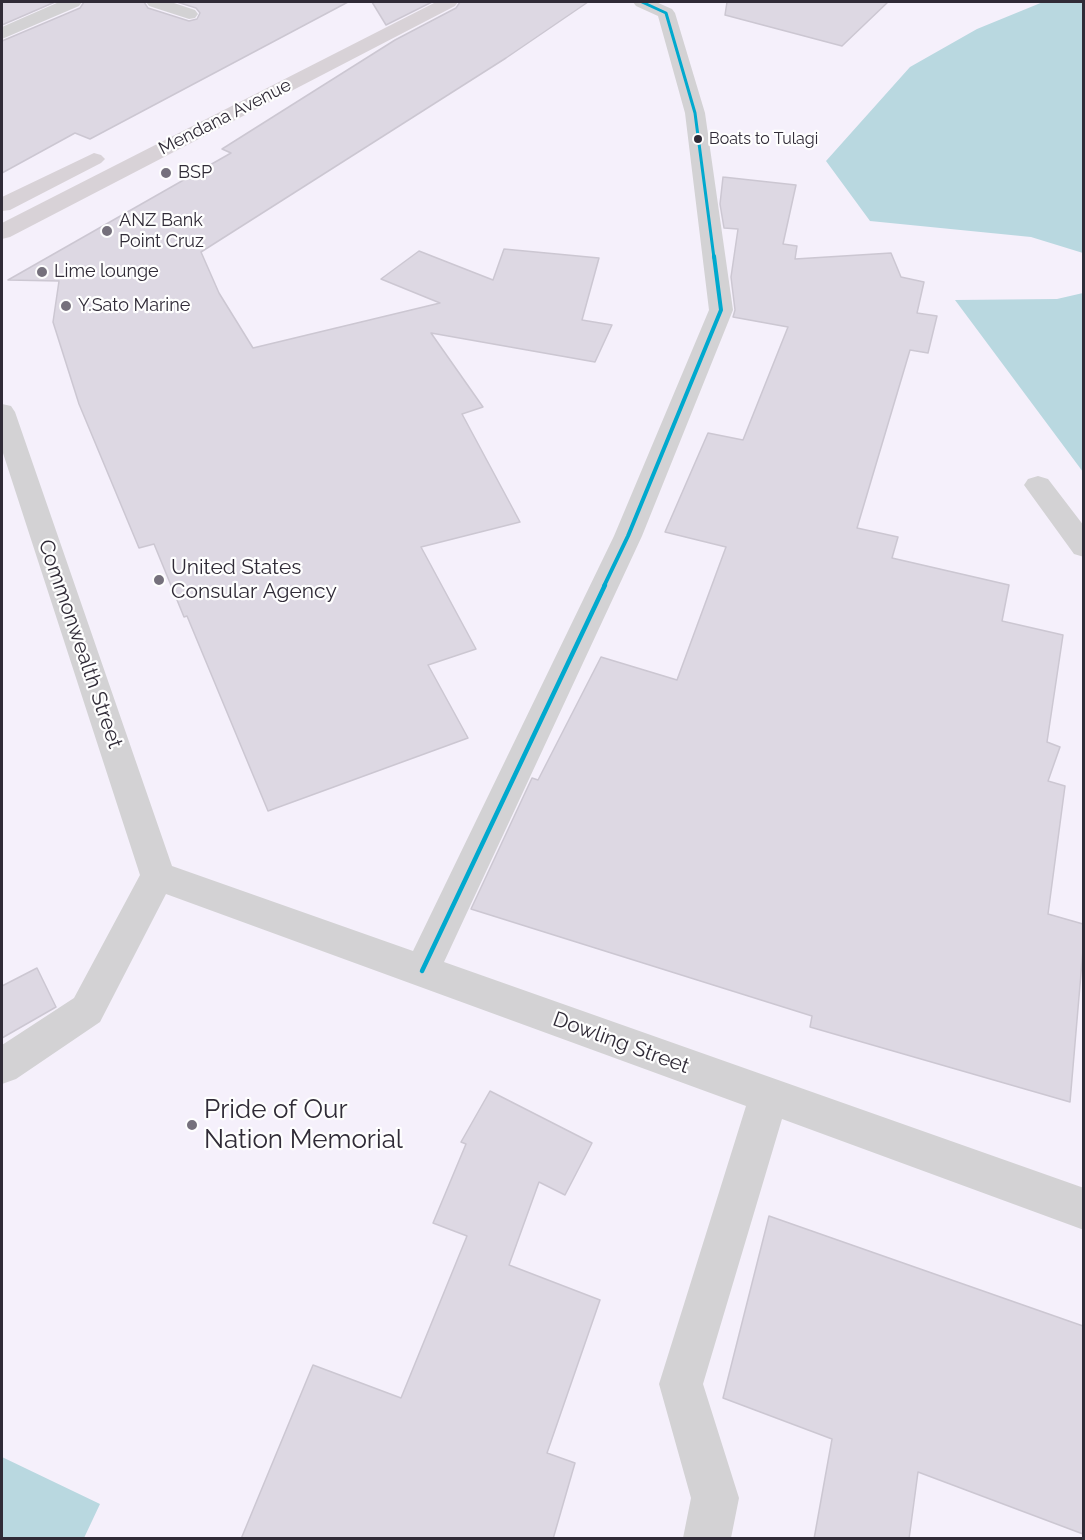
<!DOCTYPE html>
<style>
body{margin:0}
#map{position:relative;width:1085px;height:1540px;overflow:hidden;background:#f5f0fb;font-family:Raleway,sans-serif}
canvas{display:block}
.frame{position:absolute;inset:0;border:3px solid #302b37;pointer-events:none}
</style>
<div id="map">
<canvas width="1085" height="1540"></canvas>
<div class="frame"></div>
</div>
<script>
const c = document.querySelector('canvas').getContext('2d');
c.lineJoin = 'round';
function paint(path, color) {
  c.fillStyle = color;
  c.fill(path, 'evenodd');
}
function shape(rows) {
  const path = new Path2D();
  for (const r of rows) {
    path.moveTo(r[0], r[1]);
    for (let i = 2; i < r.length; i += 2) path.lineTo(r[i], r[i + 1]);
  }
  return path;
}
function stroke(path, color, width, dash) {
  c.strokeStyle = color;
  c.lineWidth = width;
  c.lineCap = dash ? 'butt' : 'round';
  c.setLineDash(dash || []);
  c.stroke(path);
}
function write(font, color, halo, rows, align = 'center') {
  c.font = font + ' Raleway,sans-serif';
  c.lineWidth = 4.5;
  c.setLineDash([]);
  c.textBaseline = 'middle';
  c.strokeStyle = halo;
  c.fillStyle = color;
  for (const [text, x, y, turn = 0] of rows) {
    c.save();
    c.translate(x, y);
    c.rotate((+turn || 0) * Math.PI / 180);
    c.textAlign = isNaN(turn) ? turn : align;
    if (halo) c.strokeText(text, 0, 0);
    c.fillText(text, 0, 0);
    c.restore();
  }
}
paint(shape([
 [1043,2,1083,2,1083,253,1031,237,870,221,826,161,910,67,977,29],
 [1083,293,1084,293,1083,472,955,300,1057,299],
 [2,1457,100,1504,84,1538,2,1538]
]), '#b9d8e0');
const building = shape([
 [2,2,55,2,2,25,2,2],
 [84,2,144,2,148,8,189,21,197,19,200,13,196,8,177,2,348,2,90,139,75,133,2,173,2,41,80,8,84,2],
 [372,2,432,2,386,25,372,2],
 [460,2,588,2,506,58,201,252,219,293,253,348,440,303,381,279,419,251,493,280,504,249,599,258,582,320,612,325,595,362,431,333,483,407,462,414,520,522,421,547,476,649,428,665,468,738,268,811,187,616,184,617,154,544,139,548,79,404,53,322,59,281,8,280,231,153,222,149,395,40,456,8,460,2],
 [727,2,888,2,842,46,725,15,727,2],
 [723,177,796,185,783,244,797,246,795,259,891,253,901,277,924,282,917,313,937,316,928,353,910,350,857,528,898,537,892,558,1009,585,1002,621,1063,635,1047,742,1060,747,1048,781,1065,786,1048,914,1083,924,1083,950,1070,1102,810,1027,812,1016,471,909,532,778,538,780,601,657,677,680,726,547,665,532,708,433,743,440,788,327,733,317,735,310,731,277,738,229,724,228,720,204,723,177],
 [37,968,56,1007,2,1038,2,986,37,968],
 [490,1091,592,1143,565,1195,539,1182,509,1265,600,1300,547,1453,575,1463,553,1539,241,1539,313,1365,401,1398,467,1236,433,1223,466,1144,461,1142,490,1091],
 [769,1216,1083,1326,1083,1534,918,1472,909,1539,814,1539,832,1439,723,1398,769,1216]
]);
paint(building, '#ddd8e3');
stroke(building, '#ccc7d2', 1.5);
paint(shape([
 [59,2,82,2,79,6,2,39,2,27,59,2],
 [146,2,171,2,195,10,198,14,195,18,189,19,149,6,146,2],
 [633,2,656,2,672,9,675,13,705,113,733,310,642,536,444,962,1084,1188,1084,1230,782,1119,703,1384,739,1498,731,1538,683,1538,691,1498,659,1384,746,1106,166,894,100,1022,16,1079,2,1084,2,1045,74,998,140,875,2,450,2,404,11,406,15,412,172,866,413,951,614,536,709,310,685,113,658,16,636,6,633,2],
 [1038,476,1048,479,1084,526,1084,557,1074,554,1024,485,1028,479,1038,476]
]), '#d3d2d4');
paint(shape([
 [436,2,458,2,455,6,10,237,2,239,2,223,436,2],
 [94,153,101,155,105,159,101,163,10,210,2,211,2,197,94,153]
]), '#d8d2d7');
stroke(shape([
 [642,2,666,13,695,113,714,258]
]), '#00a9ce', 3);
stroke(shape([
 [604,586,628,536,721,310,714,256]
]), '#00a9ce', 4);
stroke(shape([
 [422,971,605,585]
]), '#00a9ce', 4.5);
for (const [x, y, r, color] of [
 [698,139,5,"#302b37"],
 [166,173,6,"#75707c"],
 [107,231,6,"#75707c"],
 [42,272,6,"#75707c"],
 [66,306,6,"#75707c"],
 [159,580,6,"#75707c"],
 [192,1125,6,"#75707c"]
]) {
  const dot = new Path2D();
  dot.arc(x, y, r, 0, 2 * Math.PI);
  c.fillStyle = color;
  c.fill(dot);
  stroke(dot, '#fefefe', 2);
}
write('16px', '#302b37', '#fefefe', [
 ["Boats to Tulagi",709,139]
], 'left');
write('18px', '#302b37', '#fefefe', [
 ["Mendana Avenue",225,117,-27]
]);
write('18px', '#302b37', '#fefefe', [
 ["BSP",178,173],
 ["ANZ Bank",119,221],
 ["Point Cruz",119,242],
 ["Lime lounge",54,272],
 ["Y.Sato Marine",78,306]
], 'left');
write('21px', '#302b37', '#fefefe', [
 ["United States",171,568],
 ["Consular Agency",171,592]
], 'left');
write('21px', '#302b37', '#fefefe', [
 ["Commonwealth Street",80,644,71],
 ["Dowling Street",621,1043,20]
]);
write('26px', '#302b37', '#fefefe', [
 ["Pride of Our",204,1110],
 ["Nation Memorial",204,1140]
], 'left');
</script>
